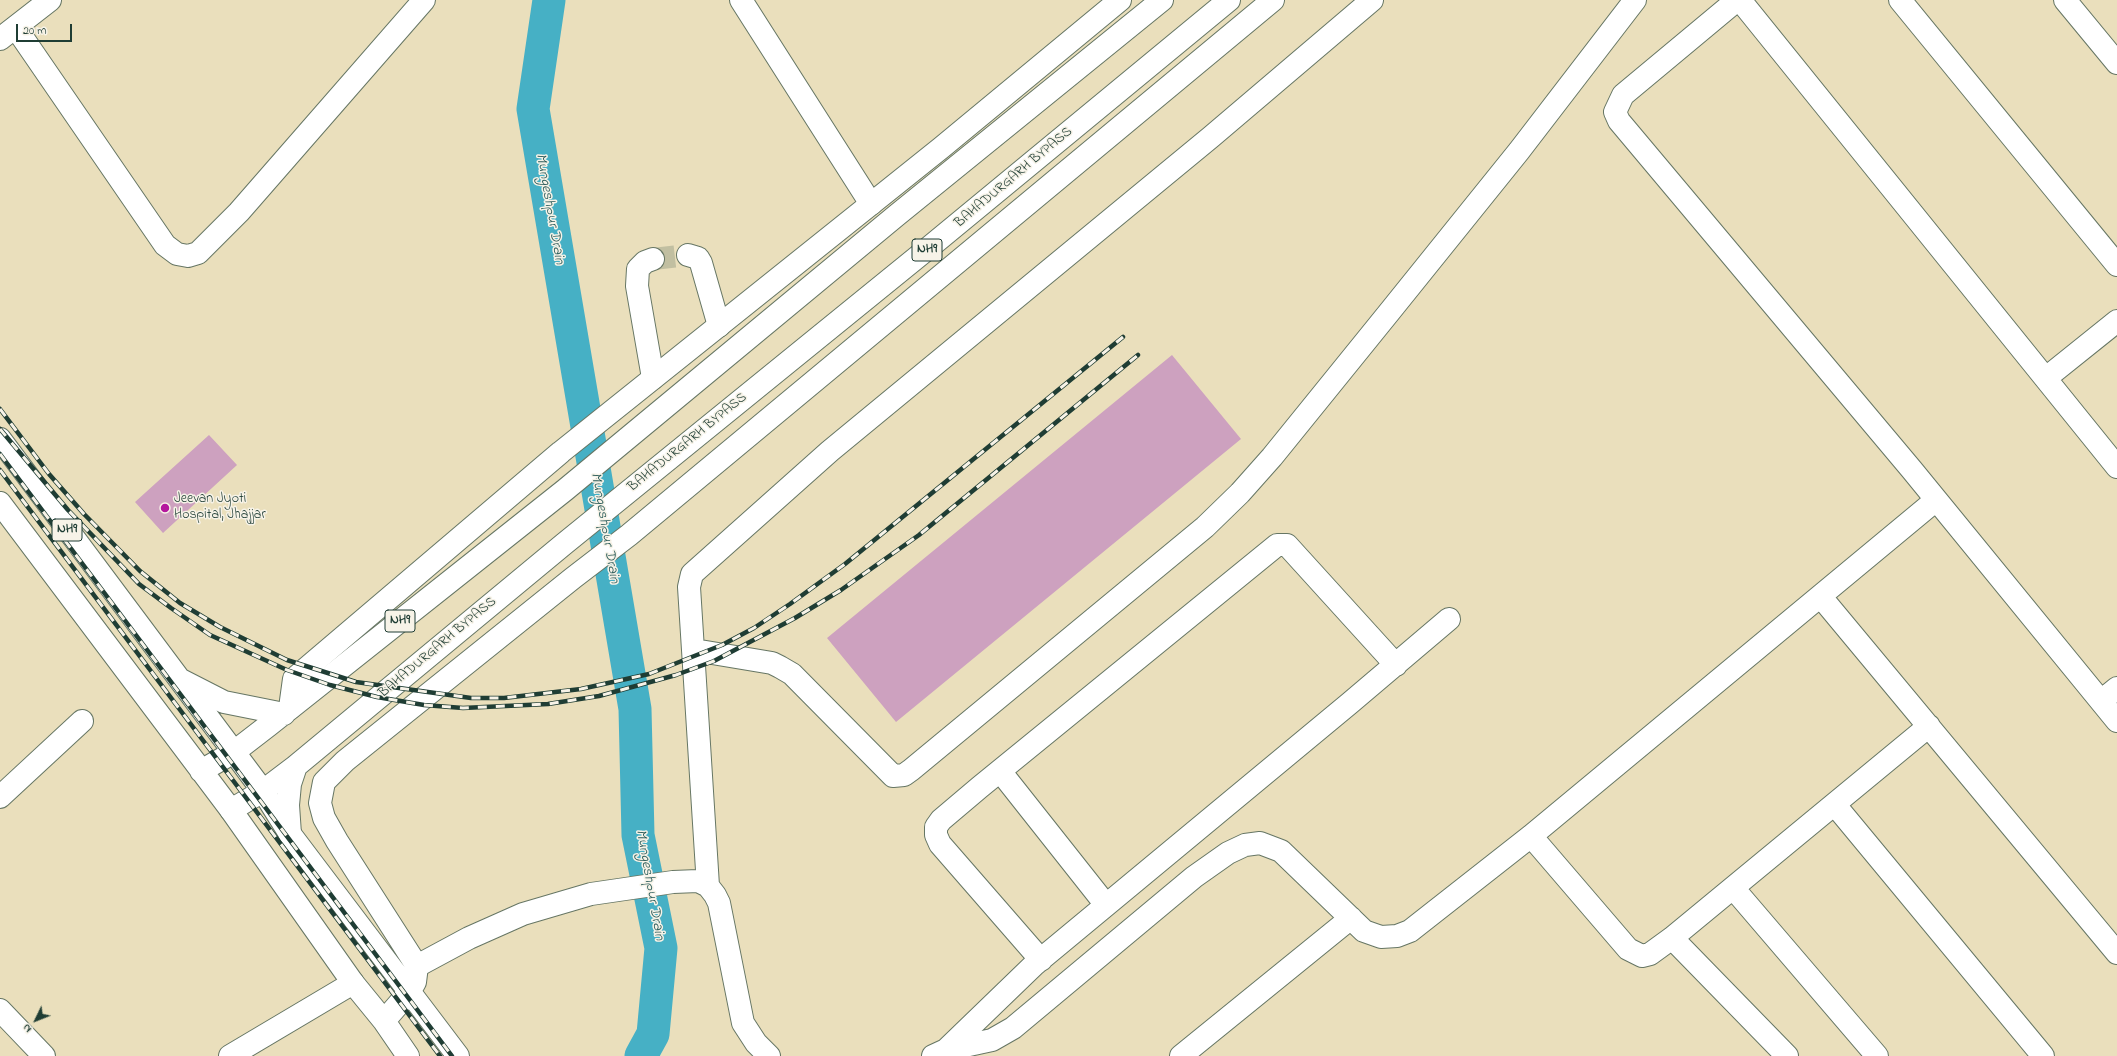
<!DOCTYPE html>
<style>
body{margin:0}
#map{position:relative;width:2117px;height:1056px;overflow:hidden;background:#eadfbc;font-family:"Indie Flower",sans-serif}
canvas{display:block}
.north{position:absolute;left:16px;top:1000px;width:40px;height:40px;-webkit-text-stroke:3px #f7f3e8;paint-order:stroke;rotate:227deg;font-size:11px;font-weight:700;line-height:16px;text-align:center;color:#1f3d34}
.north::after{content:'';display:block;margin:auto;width:14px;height:18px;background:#1f3d34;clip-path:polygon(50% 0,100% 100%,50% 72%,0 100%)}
.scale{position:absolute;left:16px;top:24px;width:56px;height:18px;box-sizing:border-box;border:2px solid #1f3d34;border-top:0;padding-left:5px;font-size:12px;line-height:14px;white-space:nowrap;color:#1f3d34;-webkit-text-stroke:3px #f7f3e8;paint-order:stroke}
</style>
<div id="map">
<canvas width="2117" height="1056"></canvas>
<div class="north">N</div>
<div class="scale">20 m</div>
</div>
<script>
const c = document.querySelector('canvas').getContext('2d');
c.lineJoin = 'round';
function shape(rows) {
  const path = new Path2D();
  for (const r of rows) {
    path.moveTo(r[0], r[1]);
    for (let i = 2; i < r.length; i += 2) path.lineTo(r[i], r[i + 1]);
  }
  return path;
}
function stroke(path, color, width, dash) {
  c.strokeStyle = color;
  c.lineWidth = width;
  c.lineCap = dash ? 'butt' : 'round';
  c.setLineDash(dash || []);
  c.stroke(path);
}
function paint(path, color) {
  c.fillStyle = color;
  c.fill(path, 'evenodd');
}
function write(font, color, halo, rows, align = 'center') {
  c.font = font + ' "Indie Flower",sans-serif';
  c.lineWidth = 3;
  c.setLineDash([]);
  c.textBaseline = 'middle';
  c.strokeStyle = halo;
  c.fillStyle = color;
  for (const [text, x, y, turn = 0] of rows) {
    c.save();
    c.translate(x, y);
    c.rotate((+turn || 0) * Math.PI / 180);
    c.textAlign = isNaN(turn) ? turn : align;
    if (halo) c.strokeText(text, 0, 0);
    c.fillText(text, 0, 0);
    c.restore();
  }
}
stroke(shape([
 [549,0,533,109,635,709,638,835,661,948,653,1034,641,1056]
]), '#46b0c5', 33);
paint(shape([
 [1172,355,1241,439,896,722,827,638],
 [209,435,237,465,163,533,135,502]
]), '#cda1bf');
stroke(shape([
 [653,259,688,255]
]), '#c1bfa1', 22, [22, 11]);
const minor = shape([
 [741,0,871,204],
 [1737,0,1623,95,1615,112,1619,121,1912,470,2117,721],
 [1740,0,2117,467],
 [1900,0,2117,265],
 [2065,0,2117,63],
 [16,28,165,245,177,254,188,256,198,253,239,212,424,0],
 [0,39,50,0],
 [688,255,698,258,701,263,719,326],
 [653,259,645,262,638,269,637,286,653,378],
 [2046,378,2117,321],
 [1821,597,2117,953],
 [694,650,772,663,780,667,792,674,893,776,904,775,911,770,1205,527,1240,493,1272,457,1391,310,1519,151,1635,0],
 [2101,701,2117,688],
 [1000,771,1106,905],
 [0,797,82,721],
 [1835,805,2043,1056],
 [1531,836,1628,949,1642,956,1650,954,1672,938,1929,726],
 [708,886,689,587,692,574,830,451,1211,137,1372,0],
 [1734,889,1877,1056],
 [1672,938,1787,1056],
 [1041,960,940,844,936,835,936,827,941,820,980,787,1277,545,1287,545,1396,665],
 [417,966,469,938,523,914,591,894,673,882,698,881,708,886,715,895,719,903,743,1023,756,1043,769,1056],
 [0,1010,44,1056],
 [946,1050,1034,965,1350,703,1449,619],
 [230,1056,353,983],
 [933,1056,946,1050,992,1040,1013,1028,1194,877,1228,853,1245,845,1260,843,1281,851,1364,931,1381,937,1397,936,1410,931,1531,836,1936,500],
 [1181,1056,1351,918]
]);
const major = shape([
 [290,708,294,679,561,452,941,148,1120,0],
 [263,791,290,834,458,1056],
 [231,810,353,983,384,1021,408,1056],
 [384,1021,410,991,415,982,417,966,337,841,324,818,320,803,324,782,345,761,573,578,629,535,1273,0]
]);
const highway = shape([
 [0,439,263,791],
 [0,503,231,810,263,791,296,766,564,544,926,250,1229,0],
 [181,680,224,702,284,714],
 [201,771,234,752,269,725,565,490,897,215,1162,0],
 [290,834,288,805,290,784,296,766]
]);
stroke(minor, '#667664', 24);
stroke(major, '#667664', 24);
stroke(highway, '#667664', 24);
stroke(minor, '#fff', 22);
stroke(major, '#fff', 22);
stroke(highway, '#fff', 22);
const rail = shape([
 [0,409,49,474,84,514,140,571,180,603,220,627,287,660,356,682,471,698,504,698,581,689,649,674,722,645,754,628,790,604,845,564,1123,337],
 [0,429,68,510,139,584,171,608,210,635,287,670,330,685,377,697,424,705,463,708,548,704,599,696,676,675,714,661,795,618,841,590,919,535,1138,355],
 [0,454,452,1056],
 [0,470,440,1056]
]);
stroke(rail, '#1f3d34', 4.5);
stroke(rail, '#f7f3e8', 3, [9]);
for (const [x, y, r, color] of [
 [165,508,5,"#b5179e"]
]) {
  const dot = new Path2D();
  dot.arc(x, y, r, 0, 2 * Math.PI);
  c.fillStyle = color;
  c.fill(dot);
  stroke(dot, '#f7f3e8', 1.5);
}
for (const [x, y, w] of [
 [927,250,30],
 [67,530,30],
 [400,621,30]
]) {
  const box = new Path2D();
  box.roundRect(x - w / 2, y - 11, w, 22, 3);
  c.fillStyle = '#f7f3e8';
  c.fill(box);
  stroke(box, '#1f3d34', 1);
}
write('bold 13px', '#1f3d34', null, [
 ["NH9",927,250],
 ["NH9",67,530],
 ["NH9",400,621]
]);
write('14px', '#1f3d34', '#f7f3e8', [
 ["BAHADURGARH BYPASS",1014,178,-40],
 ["BAHADURGARH BYPASS",688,443,-39],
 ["BAHADURGARH BYPASS",438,648,-40]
]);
write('14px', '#1f3d34', '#f7f3e8', [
 ["Jeevan Jyoti",174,500],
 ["Hospital, Jhajjar",174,516]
], 'left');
write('italic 15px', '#295a58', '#f7f3e8', [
 ["Mungeshpur Drain",549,209,80],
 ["Mungeshpur Drain",604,528,80],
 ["Mungeshpur Drain",649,885,80]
]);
</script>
